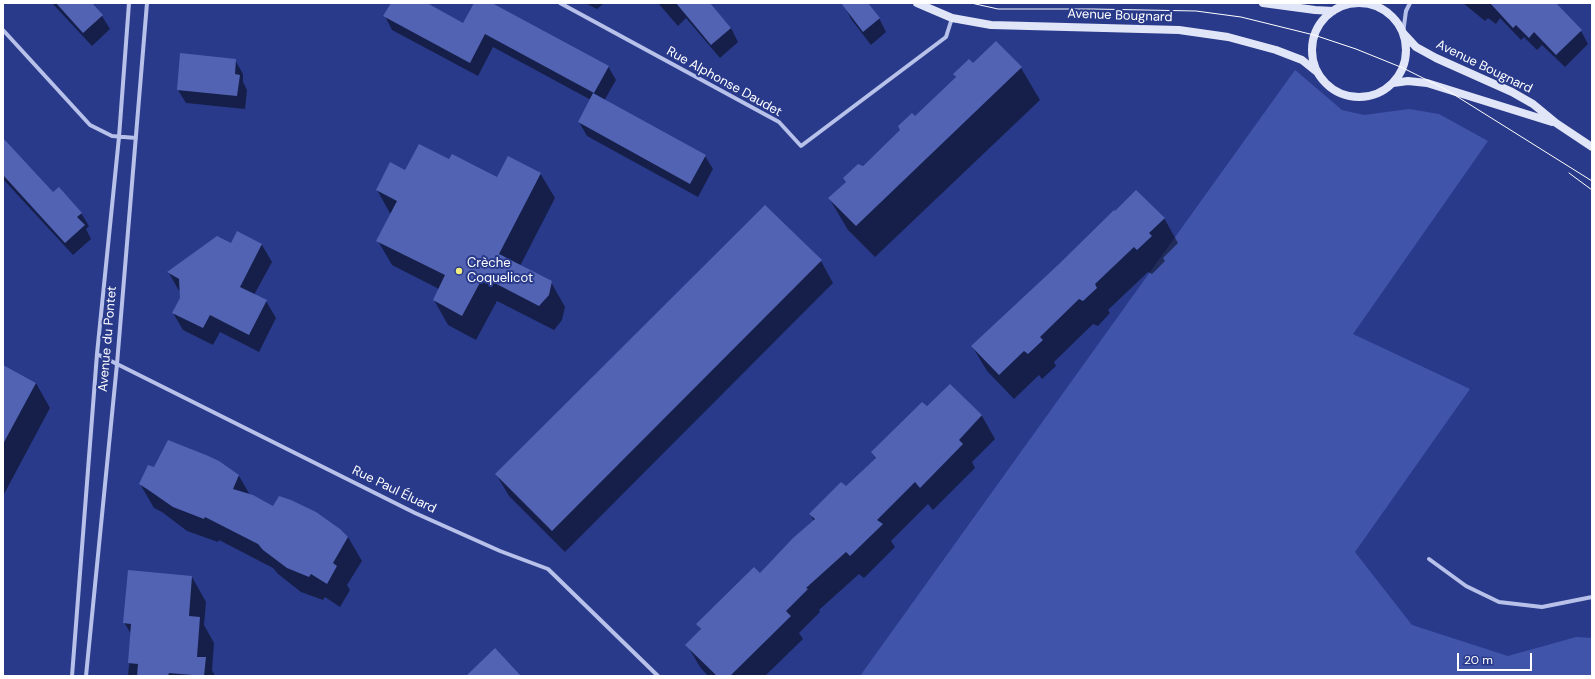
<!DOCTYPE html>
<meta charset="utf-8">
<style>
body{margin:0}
#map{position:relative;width:1595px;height:679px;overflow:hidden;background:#293a8b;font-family:"DM Sans",sans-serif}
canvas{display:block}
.frame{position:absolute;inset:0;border:4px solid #fff;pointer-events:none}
.scale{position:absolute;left:1457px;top:653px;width:75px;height:18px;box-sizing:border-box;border:2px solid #fff;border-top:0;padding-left:5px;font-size:12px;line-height:14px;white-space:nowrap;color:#fff;-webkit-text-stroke:3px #293a8b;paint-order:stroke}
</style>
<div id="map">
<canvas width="1595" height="679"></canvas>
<div class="frame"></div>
<div class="scale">20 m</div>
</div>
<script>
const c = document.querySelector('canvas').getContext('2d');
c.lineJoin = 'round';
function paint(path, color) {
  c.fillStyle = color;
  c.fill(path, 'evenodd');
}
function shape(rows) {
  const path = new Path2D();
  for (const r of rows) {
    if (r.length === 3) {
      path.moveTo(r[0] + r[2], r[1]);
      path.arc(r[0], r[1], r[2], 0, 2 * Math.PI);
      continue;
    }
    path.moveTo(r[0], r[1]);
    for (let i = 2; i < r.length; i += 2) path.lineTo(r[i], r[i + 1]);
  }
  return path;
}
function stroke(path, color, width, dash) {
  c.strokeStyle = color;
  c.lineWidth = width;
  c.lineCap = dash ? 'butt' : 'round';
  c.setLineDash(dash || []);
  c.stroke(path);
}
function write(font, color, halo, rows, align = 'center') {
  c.font = font + ' "DM Sans",sans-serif';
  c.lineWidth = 4;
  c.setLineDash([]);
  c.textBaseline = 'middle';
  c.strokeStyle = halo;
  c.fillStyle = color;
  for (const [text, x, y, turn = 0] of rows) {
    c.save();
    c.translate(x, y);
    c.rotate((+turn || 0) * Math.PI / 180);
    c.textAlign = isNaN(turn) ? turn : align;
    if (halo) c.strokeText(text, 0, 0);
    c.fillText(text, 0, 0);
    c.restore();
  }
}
paint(shape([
 [1295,70,1342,110,1364,115,1409,109,1439,114,1488,141,1353,334,1470,389,1355,552,1412,625,1508,656,1576,637,1592,638,1592,676,860,676]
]), '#4054a9');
paint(shape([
 [52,3,90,3,102,16,110,29,92,46],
 [392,3,425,3,463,24,475,3,491,3,608,66,616,80,604,101,705,156,713,169,698,197,587,136,579,122,591,100,493,47,478,76,392,30,385,16],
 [585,3,604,3,597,9],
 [658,3,709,3,731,28,738,42,720,58,686,18,678,26],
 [847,3,867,3,879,18,886,32,871,45,851,19,844,5],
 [1463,3,1554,3,1581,31,1588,44,1565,67,1542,45,1537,50,1524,37,1521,40,1500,18,1496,24,1488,18,1485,21],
 [996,43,1021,68,1040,100,875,257,848,230,829,198,956,78,954,74,973,64],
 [235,60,243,74,243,82,247,90,245,109,186,103,178,90],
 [3,139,53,194,81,213,89,226,86,229,91,239,73,255,3,179],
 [449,160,498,178,540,173,555,198,520,266,551,282,565,307,562,320,554,330,497,301,476,340,448,325,434,300,439,289,392,265,378,241,391,215,377,190,390,163,405,171],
 [1164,218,1178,243,1163,258,1165,261,1152,274,1148,272,1108,310,1110,313,1098,326,1093,324,1054,362,1056,366,1042,379,1039,375,1014,399,987,371,972,346],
 [238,232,262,245,272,262,254,295,266,301,276,318,259,352,220,332,213,345,183,330,173,313,181,299,180,291,178,289,169,273,232,245],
 [821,261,833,283,565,552,509,496,496,474],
 [3,366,36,383,50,408,3,496],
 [950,386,982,416,995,439,972,462,975,468,933,510,928,504,891,541,895,547,864,578,859,574,819,610,820,612,799,633,803,639,765,676,708,676,700,667,687,645,701,631,698,625,760,574,814,521,810,514,846,488,876,459,872,453],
 [154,468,239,476,250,495,273,508,348,537,362,561,347,585,350,590,340,607,325,597,323,600,301,592,278,574,273,568,219,540,218,542,187,531,162,512,154,508,140,484],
 [192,577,206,602,204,625,214,643,212,670,215,676,128,676,132,636,124,622]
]), '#0007');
paint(shape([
 [56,3,92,3,103,15,83,33],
 [391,3,427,3,463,23,474,3,492,3,609,66,594,93,485,34,470,63,383,16],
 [676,3,710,3,731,28,711,45],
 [841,3,868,3,880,18,863,32],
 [1490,3,1556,3,1582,30,1556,55,1534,32,1529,38,1516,25,1513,28],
 [996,41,1022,67,856,226,828,198,846,182,843,178,858,164,863,166,900,130,898,126,912,113,915,116,956,77,953,74,969,59,973,63],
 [180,53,236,59,235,74,240,75,237,96,177,90],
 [593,93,706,155,690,184,578,122],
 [3,138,53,192,59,187,82,213,77,217,85,225,65,243,3,175],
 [419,144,449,159,452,154,497,177,508,156,541,173,499,254,552,281,549,295,539,306,483,277,462,316,433,300,445,275,376,241,397,201,376,190,390,162,405,170],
 [1136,190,1165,218,1149,233,1152,236,1137,250,1134,247,1095,284,1097,288,1083,301,1079,299,1040,337,1043,340,1028,354,1024,351,999,375,971,346,1059,264,1114,210,1115,211],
 [765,205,822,260,552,531,495,474],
 [237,231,262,244,240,287,267,300,249,335,210,315,203,328,172,313,180,298,179,279,167,272,217,236,231,243],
 [3,365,36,383,3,444],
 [950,384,982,415,959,440,963,444,920,488,915,482,877,520,883,524,850,556,846,552,806,588,808,589,786,611,791,616,730,676,717,676,685,645,701,629,696,624,754,567,760,573,793,538,815,519,809,514,841,482,846,486,876,458,871,452,922,402,927,406],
 [168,440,206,455,219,461,239,475,233,489,253,495,273,506,279,496,291,500,316,512,340,529,348,537,333,563,337,566,327,584,311,574,309,577,287,568,263,550,258,544,205,517,204,519,173,507,147,489,139,484,148,465,154,467],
 [128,570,192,576,189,616,200,617,197,657,206,657,204,676,169,673,168,676,137,676,138,664,128,663,131,624,123,623],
 [495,648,521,676,466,676]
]), '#5163b2');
stroke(shape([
 [560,3,779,122,801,146,946,37,952,18],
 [1353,4,1355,3],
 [3,30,90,125,112,136,136,138],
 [1403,33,1406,11,1410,3],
 [97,354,415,513,500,551,548,569,658,676],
 [1429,559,1466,586,1499,602,1542,607,1592,597],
 [72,676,97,354,119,137,129,3],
 [86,676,117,364,147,3]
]), '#b7c1e9', 4);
stroke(shape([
 [917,3,952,18,991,25,1179,30,1228,37,1276,50,1302,60,1317,72],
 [1263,3,1315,10,1333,11],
 [1359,50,47],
 [1403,33,1416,47,1436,58,1512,92,1533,104,1556,123,1592,147],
 [1393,83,1408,81,1427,83,1552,122]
]), '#e1e5f8', 8);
stroke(shape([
 [971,3,998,9,1093,9,1196,11,1241,17,1314,35,1356,49,1403,68,1445,89,1592,181],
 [1569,173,1592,190]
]), '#fff', 1);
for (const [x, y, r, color] of [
 [459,271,4,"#f1ed7e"]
]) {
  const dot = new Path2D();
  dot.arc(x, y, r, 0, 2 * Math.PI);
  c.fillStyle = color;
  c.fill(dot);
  stroke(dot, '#293a8b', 1.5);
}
write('13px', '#fff', '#293a8b', [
 ["Avenue Bougnard",1120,16,2],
 ["Avenue Bougnard",1484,67,26],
 ["Rue Alphonse Daudet",724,82,29],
 ["Avenue du Pontet",108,339,-85],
 ["Rue Paul Éluard",394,490,26]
]);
write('13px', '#fff', '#293a8b', [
 ["Crèche",467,264],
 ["Coquelicot",467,279]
], 'left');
</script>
